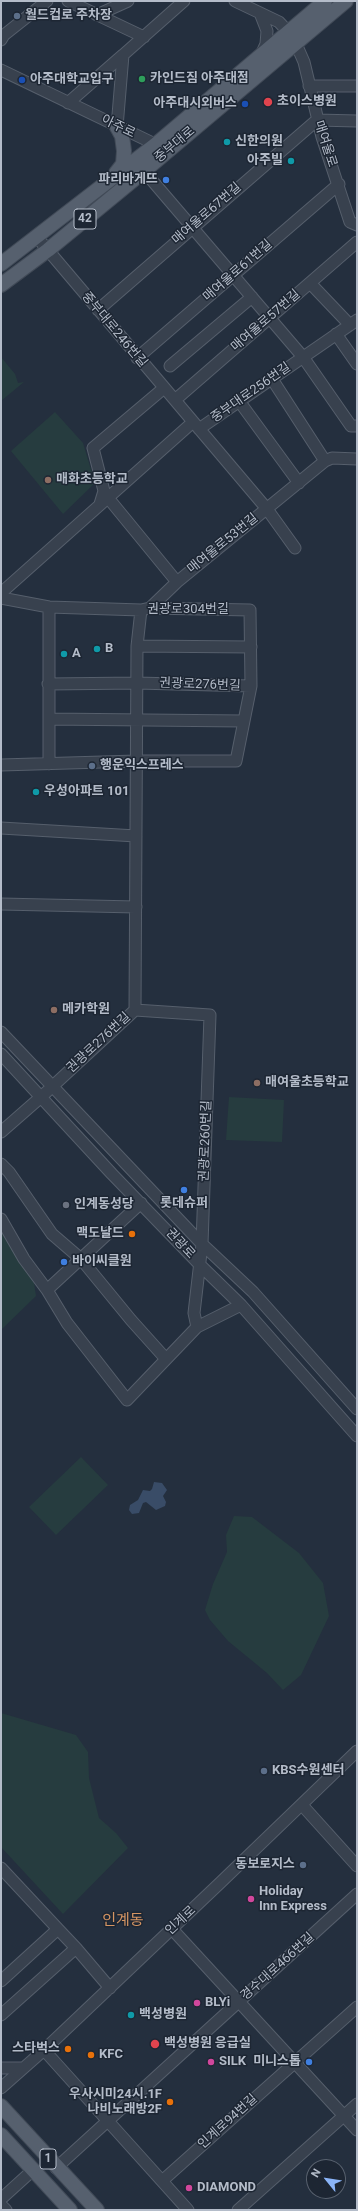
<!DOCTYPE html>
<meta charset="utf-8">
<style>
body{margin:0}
#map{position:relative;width:358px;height:2211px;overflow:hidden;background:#242f3e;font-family:Roboto,sans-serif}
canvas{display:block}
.frame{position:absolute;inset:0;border:2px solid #b4bcc9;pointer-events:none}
.north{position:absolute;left:306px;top:2159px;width:40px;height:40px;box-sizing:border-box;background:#1d2633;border:1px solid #59626f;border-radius:50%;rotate:300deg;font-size:11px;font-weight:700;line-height:16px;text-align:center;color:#b4bcc9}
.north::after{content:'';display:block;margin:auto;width:14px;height:18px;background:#8ab4f8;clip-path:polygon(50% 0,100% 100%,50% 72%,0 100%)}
</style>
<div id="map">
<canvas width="358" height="2211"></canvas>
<div class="frame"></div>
<div class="north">N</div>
</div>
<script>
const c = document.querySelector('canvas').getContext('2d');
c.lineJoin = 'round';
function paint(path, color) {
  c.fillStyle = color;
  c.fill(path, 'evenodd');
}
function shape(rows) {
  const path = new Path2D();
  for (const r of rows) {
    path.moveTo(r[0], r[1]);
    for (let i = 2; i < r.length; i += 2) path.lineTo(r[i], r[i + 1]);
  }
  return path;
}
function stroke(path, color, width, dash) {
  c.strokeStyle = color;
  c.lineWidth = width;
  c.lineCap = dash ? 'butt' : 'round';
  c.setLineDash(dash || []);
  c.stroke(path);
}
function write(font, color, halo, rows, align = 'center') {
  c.font = font + ' Roboto,"Noto Sans KR",sans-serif';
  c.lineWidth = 3;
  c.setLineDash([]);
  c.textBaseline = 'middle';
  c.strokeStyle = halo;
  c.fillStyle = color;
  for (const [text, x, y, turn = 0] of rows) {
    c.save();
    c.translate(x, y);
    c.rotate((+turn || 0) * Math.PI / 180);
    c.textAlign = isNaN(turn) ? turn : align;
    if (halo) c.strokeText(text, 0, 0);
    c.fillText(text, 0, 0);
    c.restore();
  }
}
paint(shape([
 [1,357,15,374,18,383,24,382,1,401],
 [55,412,83,443,95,483,63,514,11,451],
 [229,1097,284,1100,282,1142,226,1140],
 [1,1229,34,1283,36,1296,1,1330],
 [81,1457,108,1485,56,1535,29,1507],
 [234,1516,252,1517,299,1553,323,1583,329,1616,301,1675,283,1690,267,1673,228,1641,210,1620,205,1610,213,1584,227,1552,226,1535],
 [1,1713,76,1735,88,1752,89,1778,99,1818,116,1833,128,1848,63,1914,1,1847]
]), '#263c3f');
paint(shape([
 [154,1482,162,1483,167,1490,163,1496,166,1502,165,1506,156,1510,146,1502,143,1503,139,1513,132,1514,129,1510,130,1505,138,1500,143,1490,150,1491,152,1489]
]), '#394c67');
const minor = shape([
 [68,1,144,37],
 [235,1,279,22,293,37,304,62,322,137,350,222,357,225],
 [260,13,267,31,266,44,262,53],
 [97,15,128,1],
 [1,40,4,35,47,1],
 [1,70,161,147],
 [309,86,357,86],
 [68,103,123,55],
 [117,127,123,55,184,1],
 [144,171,303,357,351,426,357,426],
 [36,236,267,509,295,548],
 [310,283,350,325],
 [98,310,317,120,357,121],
 [336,334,357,364],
 [137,358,339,184],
 [170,366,252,297],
 [272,379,325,461],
 [175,400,357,242],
 [239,401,299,483],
 [199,429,357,320],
 [109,499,177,582],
 [100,504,104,491,93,448,164,388],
 [1,593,193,422],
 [1,598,49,607,141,610,150,608,250,610,251,686,236,761,136,761,1,765],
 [150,608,177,582,325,461,332,458,357,459],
 [137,646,251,647],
 [48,684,137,683,251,686],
 [49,719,243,721],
 [49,764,49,607],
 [1,828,136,836],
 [1,904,136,907],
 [135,1010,210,1015,202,1244,194,1313,197,1327],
 [1,1032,202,1244,253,1292,357,1409],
 [1,1054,112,1174,201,1266,241,1305,357,1436],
 [1,1132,41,1097,135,1010,137,646,141,610],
 [1,1164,9,1172,52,1234,81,1259,131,1320,166,1359],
 [1,1219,24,1259,47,1290,67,1323,127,1400,197,1327,241,1305],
 [47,1290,141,1203],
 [302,1805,357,1866],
 [1,1868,58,1929],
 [172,1929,357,2130],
 [1,1981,58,1929,76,1948],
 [1,2015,76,1948,110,1988],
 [44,2050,188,2210],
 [1,2068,23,2068],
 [1,2088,44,2050,221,1882,357,1751],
 [56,2168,357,1894],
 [162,2181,357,2007],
 [1,2199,33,2170],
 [1,2205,6,2210],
 [238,2210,357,2104]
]);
const major = shape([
 [116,173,123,164,124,151,122,136,117,127],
 [1,264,155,145,325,1],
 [1,285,48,250,144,171,346,1],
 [1,2106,97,2210],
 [1,2135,70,2210]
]);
stroke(minor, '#565f6c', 13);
stroke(major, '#414a57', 16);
stroke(minor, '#38414e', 11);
stroke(major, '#56606e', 14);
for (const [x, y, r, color] of [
 [17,16,4,"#5c6f8a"],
 [142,79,4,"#2e9e5b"],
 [22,80,4,"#1a4fb4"],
 [268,102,5,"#e0444e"],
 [245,104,4,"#1a4fb4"],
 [227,142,4,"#0f9aa8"],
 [291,161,4,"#0f9aa8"],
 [166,180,4,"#3f7fe0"],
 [48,480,4,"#8d6e63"],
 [97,649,4,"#0f9aa8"],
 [64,654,4,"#0f9aa8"],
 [92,766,4,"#5c6f8a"],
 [36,792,4,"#0f9aa8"],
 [54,1010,4,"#8d6e63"],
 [257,1083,4,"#8d6e63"],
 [184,1190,4,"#3f7fe0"],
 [66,1205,4,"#6b7280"],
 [132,1234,4,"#e8710a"],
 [64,1262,4,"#3f7fe0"],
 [264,1771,4,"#5c6f8a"],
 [303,1865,4,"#5c6f8a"],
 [251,1899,4,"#d1479c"],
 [197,2003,4,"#d1479c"],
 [131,2015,4,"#0f9aa8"],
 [155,2044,5,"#e0444e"],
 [68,2049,4,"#e8710a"],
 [91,2055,4,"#e8710a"],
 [211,2062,4,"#d1479c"],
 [309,2062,4,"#3f7fe0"],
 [170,2102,4,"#e8710a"],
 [189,2188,4,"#d1479c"]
]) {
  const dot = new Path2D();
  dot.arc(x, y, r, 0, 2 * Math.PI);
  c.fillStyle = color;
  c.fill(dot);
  stroke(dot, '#1d2633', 1.5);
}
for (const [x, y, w] of [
 [85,219,22],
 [48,2159,16]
]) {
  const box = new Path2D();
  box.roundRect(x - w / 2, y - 10, w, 20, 3);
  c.fillStyle = '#1d2633';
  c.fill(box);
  stroke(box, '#b4bcc9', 1);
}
write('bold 12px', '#b4bcc9', null, [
 ["42",85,219],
 ["1",48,2159]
]);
write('bold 13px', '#b4bcc9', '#1d2633', [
 ["월드컵로 주차장",25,16],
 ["카인드짐 아주대점",150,79],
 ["아주대학교입구",30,80],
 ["초이스병원",277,102],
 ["아주대시외버스",237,104,"right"],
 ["신한의원",235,142],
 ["아주빌",283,161,"right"],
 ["파리바게뜨",158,180,"right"],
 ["매화초등학교",56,480],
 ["B",105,649],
 ["A",72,654],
 ["행운익스프레스",100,766],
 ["우성아파트 101",44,792],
 ["메카학원",62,1010],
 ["매여울초등학교",265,1083],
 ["롯데슈퍼",184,1204,"center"],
 ["인계동성당",74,1205],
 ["맥도날드",124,1234,"right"],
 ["바이씨클원",72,1262],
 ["KBS수원센터",272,1771],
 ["동보로지스",295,1865,"right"],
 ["Holiday",259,1892],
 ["Inn Express",259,1907],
 ["BLYi",205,2003],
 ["백성병원",139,2015],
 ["백성병원 응급실",164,2044],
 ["스타벅스",60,2049,"right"],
 ["KFC",99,2055],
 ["SILK",219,2062],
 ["미니스톱",301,2062,"right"],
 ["우사시미24시.1F",162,2095,"right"],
 ["나비노래방2F",162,2110,"right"],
 ["DIAMOND",197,2188]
], 'left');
write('13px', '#b4bcc9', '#1d2633', [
 ["아주로",118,127,26],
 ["매여울로",325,144,72],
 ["중부대로",175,145,-40],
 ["매여울로67번길",207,214,-41],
 ["매여울로61번길",238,271,-41],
 ["매여울로57번길",266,321,-41],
 ["중부대로246번길",114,330,50],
 ["중부대로256번길",251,393,-35],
 ["매여울로53번길",223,544,-39],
 ["권광로304번길",188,610],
 ["권광로276번길",200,685,2],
 ["권광로276번길",99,1043,-43],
 ["권광로260번길",206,1141,-88],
 ["권광로",180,1244,47],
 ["인계로",181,1921,-43],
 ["경수대로466번길",278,1967,-42],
 ["인계로94번길",228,2122,-42]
]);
write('15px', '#d59563', '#1d2633', [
 ["인계동",123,1921]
]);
</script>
